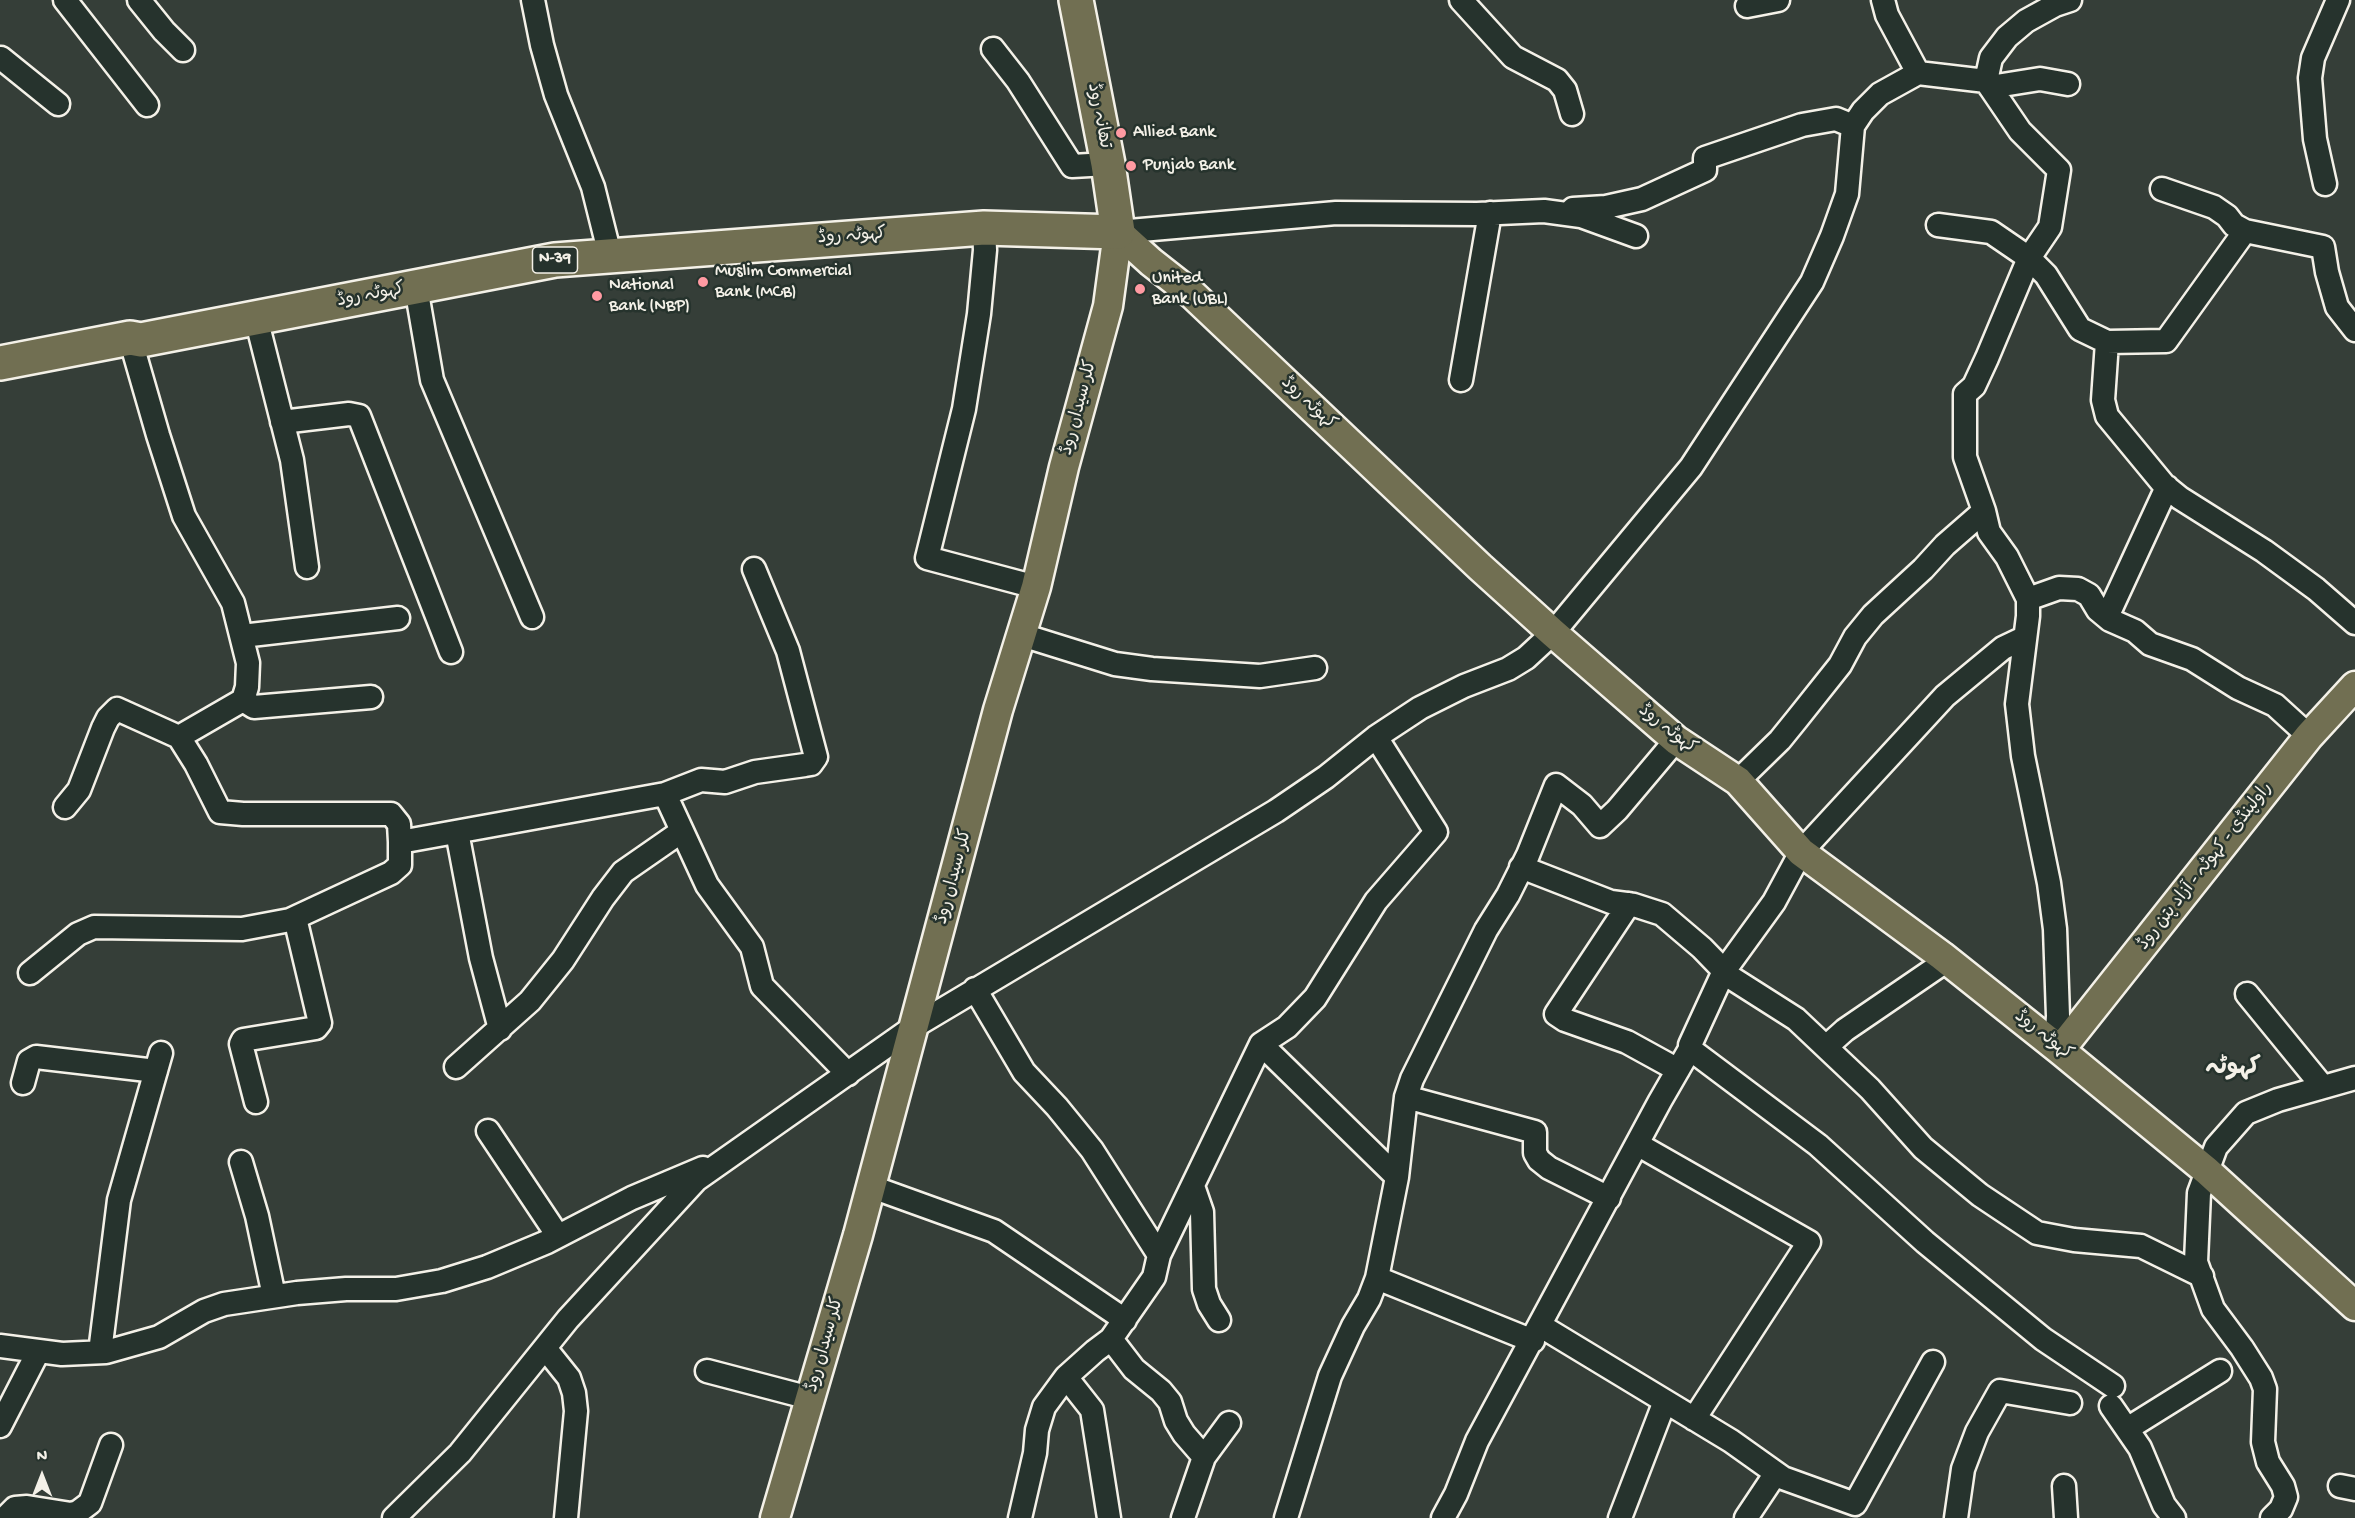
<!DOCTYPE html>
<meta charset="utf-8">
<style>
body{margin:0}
#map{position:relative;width:2355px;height:1518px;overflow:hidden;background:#353e38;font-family:"Gochi Hand",sans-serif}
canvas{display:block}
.north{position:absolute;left:12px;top:1446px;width:60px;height:60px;-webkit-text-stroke:4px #26332d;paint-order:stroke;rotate:0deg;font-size:16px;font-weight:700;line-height:24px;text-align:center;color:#f4f1e8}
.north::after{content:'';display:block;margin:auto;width:21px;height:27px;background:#f4f1e8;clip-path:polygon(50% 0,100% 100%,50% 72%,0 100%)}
</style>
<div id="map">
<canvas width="2355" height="1518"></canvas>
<div class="north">N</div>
</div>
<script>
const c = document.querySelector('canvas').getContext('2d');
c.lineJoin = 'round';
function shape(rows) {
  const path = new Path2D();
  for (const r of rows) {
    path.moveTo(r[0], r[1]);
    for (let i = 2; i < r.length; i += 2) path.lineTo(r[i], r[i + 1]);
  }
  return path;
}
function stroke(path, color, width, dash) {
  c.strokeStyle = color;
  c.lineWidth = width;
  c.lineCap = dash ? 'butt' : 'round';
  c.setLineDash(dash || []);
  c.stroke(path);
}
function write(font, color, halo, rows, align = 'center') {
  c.font = font + ' "Gochi Hand","Playpen Sans Arabic",sans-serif';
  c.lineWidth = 5;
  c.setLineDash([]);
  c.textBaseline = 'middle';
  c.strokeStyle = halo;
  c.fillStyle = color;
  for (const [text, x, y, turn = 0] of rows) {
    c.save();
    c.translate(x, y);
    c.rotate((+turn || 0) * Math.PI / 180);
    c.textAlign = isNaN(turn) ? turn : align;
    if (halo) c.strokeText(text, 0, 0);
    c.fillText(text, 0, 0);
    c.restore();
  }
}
const minor = shape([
 [65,0,147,105],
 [139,0,164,31,183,50],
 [533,0,542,45,556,95,593,187,610,255],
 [1461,0,1513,57,1557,80,1565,90,1572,114],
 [1747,6,1778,0],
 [993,49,1018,81,1072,166,1108,164],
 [0,60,1,58,58,104],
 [1918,73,1986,81,2020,131,2059,170,2050,227,2029,258,1987,358,1974,386,1965,394,1965,457,1984,511],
 [1986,81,1991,58,2007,37,2026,21,2055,5,2070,0],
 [1990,87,2040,79,2068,84],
 [2325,184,2315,139,2310,78,2313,58,2338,0],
 [2162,189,2214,207,2227,216,2234,225,2245,231],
 [1573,209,1606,207,1642,199,1705,170,1705,158,1802,125,1836,119,1853,126],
 [1938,225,1991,232,2029,258,2046,275,2080,329,2107,342,2166,341,2245,231,2323,247,2327,272,2337,307,2355,330],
 [984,228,985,250,979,314,964,409,927,558,1036,587],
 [1118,232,1336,213,1477,214,1544,211,1581,216,1636,236],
 [416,287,432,380,532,617],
 [256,318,292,460,307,567],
 [130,338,158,435,184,516,233,603,248,663,247,687,243,700,179,737,196,764,220,812,243,814,391,814,399,824,400,842,665,794,707,885,752,947,762,986,848,1074],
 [2107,342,2103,400,2107,416,2164,485,2180,498,2264,551,2316,589,2355,623],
 [1461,380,1490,213],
 [282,422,349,414,359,416,451,652],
 [2028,599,2059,588,2078,589,2089,595,2098,610,2110,620,2135,631,2150,644,2192,659,2238,688,2275,705,2309,736],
 [2107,617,2167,487],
 [1022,635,1115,664,1152,669,1260,676,1315,668],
 [242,636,398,618],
 [243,700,254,707,371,697],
 [1738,781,1780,740,1797,719,1840,665,1855,637,1873,615,1923,569,1945,545,1984,511,1989,532,2007,557,2028,599,2028,616,2017,704,2023,756,2049,883,2055,929,2058,1016,2056,1046],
 [665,794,701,780,725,782,755,772,805,765,811,764,816,757,788,651,754,569],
 [65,807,79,790,103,728,108,718,117,709,179,737],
 [457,832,481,958,500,1029],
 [1521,867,1611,902,1634,905,1662,914,1702,948,1730,977,1796,1019,1870,1089,1923,1148,1980,1195,2037,1233,2074,1240,2141,1246,2202,1276],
 [1629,904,1556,1014,1565,1020,1627,1042,1678,1070],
 [30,973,78,934,94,927,242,929,290,920,391,873,400,865,400,842],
 [975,989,1024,1072,1057,1107,1092,1150,1159,1255,1154,1277,1111,1339,1095,1351,1066,1377,1092,1410,1109,1518],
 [2247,994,2323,1087],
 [1261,1044,1397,1177],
 [1826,1047,1845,1030,1946,961],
 [1690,1049,1818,1145,1925,1242,2043,1339,2113,1386],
 [456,1067,530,1001,563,960,603,898,623,872,682,831],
 [23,1083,29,1061,36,1057,156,1071],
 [1406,1097,1535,1132,1535,1153,1539,1160,1549,1168,1609,1198],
 [256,1102,241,1044,243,1040,316,1028,320,1023,295,918],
 [488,1131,558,1236],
 [1637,1144,1809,1242,1694,1419],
 [241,1162,257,1216,274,1296],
 [1193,1186,1202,1212,1204,1289,1209,1304,1219,1320],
 [872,1187,994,1231,1125,1320],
 [1159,1255,1261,1044,1287,1027,1315,998,1376,901,1436,832,1376,737],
 [1377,1278,1533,1341],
 [1541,1326,1731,1441,1783,1478,1855,1504,1933,1362],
 [1111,1339,1134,1369,1161,1391,1170,1402,1176,1421,1184,1434,1204,1457],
 [0,1346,62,1354,106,1352,159,1337,204,1311,224,1304,297,1293,346,1289,396,1289,442,1281,487,1267,547,1242,632,1198,703,1168],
 [545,1348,569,1378,574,1393,576,1411,566,1518],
 [100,1352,119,1200,161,1053],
 [707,1371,810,1398],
 [2111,1406,2140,1448,2164,1505,2174,1518],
 [0,1426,38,1352],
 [2127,1429,2220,1371],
 [2064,1486,2066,1518],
 [2340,1486,2355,1489],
 [5,1518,15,1508,27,1507,71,1514,78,1512,90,1503,111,1445],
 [394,1518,460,1453,568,1319,696,1180,915,1026,1276,811,1326,777,1376,737,1420,708,1464,686,1508,669,1526,658,1553,633,1691,467,1812,282,1832,236,1847,194,1853,126,1863,111,1880,94,1918,73,1887,15,1883,0],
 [1020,1518,1035,1453,1037,1430,1044,1407,1066,1377],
 [1183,1518,1204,1457,1229,1423],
 [1286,1518,1330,1376,1353,1326,1369,1299,1377,1278,1397,1177,1406,1097,1412,1079,1486,930,1508,895,1528,855,1556,785,1582,805,1600,826,1617,810,1676,740],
 [1443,1518,1456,1494,1477,1441,1660,1101,1690,1049,1690,1045,1724,971,1774,902,1801,852,1945,696,2003,648,2024,638],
 [1620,1518,1665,1401],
 [1746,1518,1776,1473],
 [1956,1518,1963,1469,1977,1432,2000,1391,2070,1403],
 [2272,1518,2281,1509,2286,1497,2283,1486,2268,1462,2263,1442,2265,1389,2261,1378,2242,1348,2213,1309,2196,1262,2199,1193,2216,1147,2246,1113,2278,1100,2355,1078]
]);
const major = shape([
 [1118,232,1151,262,1193,295,1480,567,1553,633,1676,740,1738,781,1801,852,1942,956,2060,1050,2207,1171,2355,1306],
 [2060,1050,2309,736,2355,686],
 [775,1518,858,1235,998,710,1036,587,1064,467,1108,306,1118,232]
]);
const highway = shape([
 [0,363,130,338,141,340,555,260,984,228,1118,232,1108,164,1076,0]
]);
stroke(minor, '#f4f1e8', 27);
stroke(major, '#f4f1e8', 33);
stroke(highway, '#f4f1e8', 38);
stroke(minor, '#26332d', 22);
stroke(major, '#716f52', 28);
stroke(highway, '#716f52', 33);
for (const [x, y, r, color] of [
 [1121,133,6,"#ff9aa2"],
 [1131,166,6,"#ff9aa2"],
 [703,282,6,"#ff9aa2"],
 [1140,289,6,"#ff9aa2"],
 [597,296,6,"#ff9aa2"]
]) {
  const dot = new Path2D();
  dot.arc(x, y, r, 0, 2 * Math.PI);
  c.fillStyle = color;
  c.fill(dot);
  stroke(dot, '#26332d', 2);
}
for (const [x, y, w] of [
 [555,260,45]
]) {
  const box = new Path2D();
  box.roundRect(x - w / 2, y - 13, w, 26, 4.5);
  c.fillStyle = '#26332d';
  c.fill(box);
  stroke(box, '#f4f1e8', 1.5);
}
write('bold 16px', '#f4f1e8', null, [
 ["N-39",555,260]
]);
write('18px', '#f4f1e8', '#26332d', [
 ["تھانہ روڈ",1098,116,79],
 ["کہوٹہ روڈ",852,237,-4],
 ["کہوٹہ روڈ",371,296,-11],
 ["کہوٹہ روڈ",1308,404,43],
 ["کلر سیداں روڈ",1080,408,-75],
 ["کہوٹہ روڈ",1667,730,38],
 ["راولپنڈی - کہوٹہ - آزاد پتن روڈ",2206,867,-52],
 ["کلر سیداں روڈ",955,877,-75],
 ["کہوٹہ روڈ",2043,1036,38],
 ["کلر سیداں روڈ",826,1345,-74]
]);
write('18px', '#f4f1e8', '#26332d', [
 ["Allied Bank",1133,133],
 ["Punjab Bank",1143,166],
 ["Muslim Commercial",715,272],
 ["Bank (MCB)",715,293],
 ["United",1152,279],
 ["Bank (UBL)",1152,300],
 ["National",609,286],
 ["Bank (NBP)",609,307]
], 'left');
write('bold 24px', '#f4f1e8', '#26332d', [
 ["کہوٹہ",2233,1069]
]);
</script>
